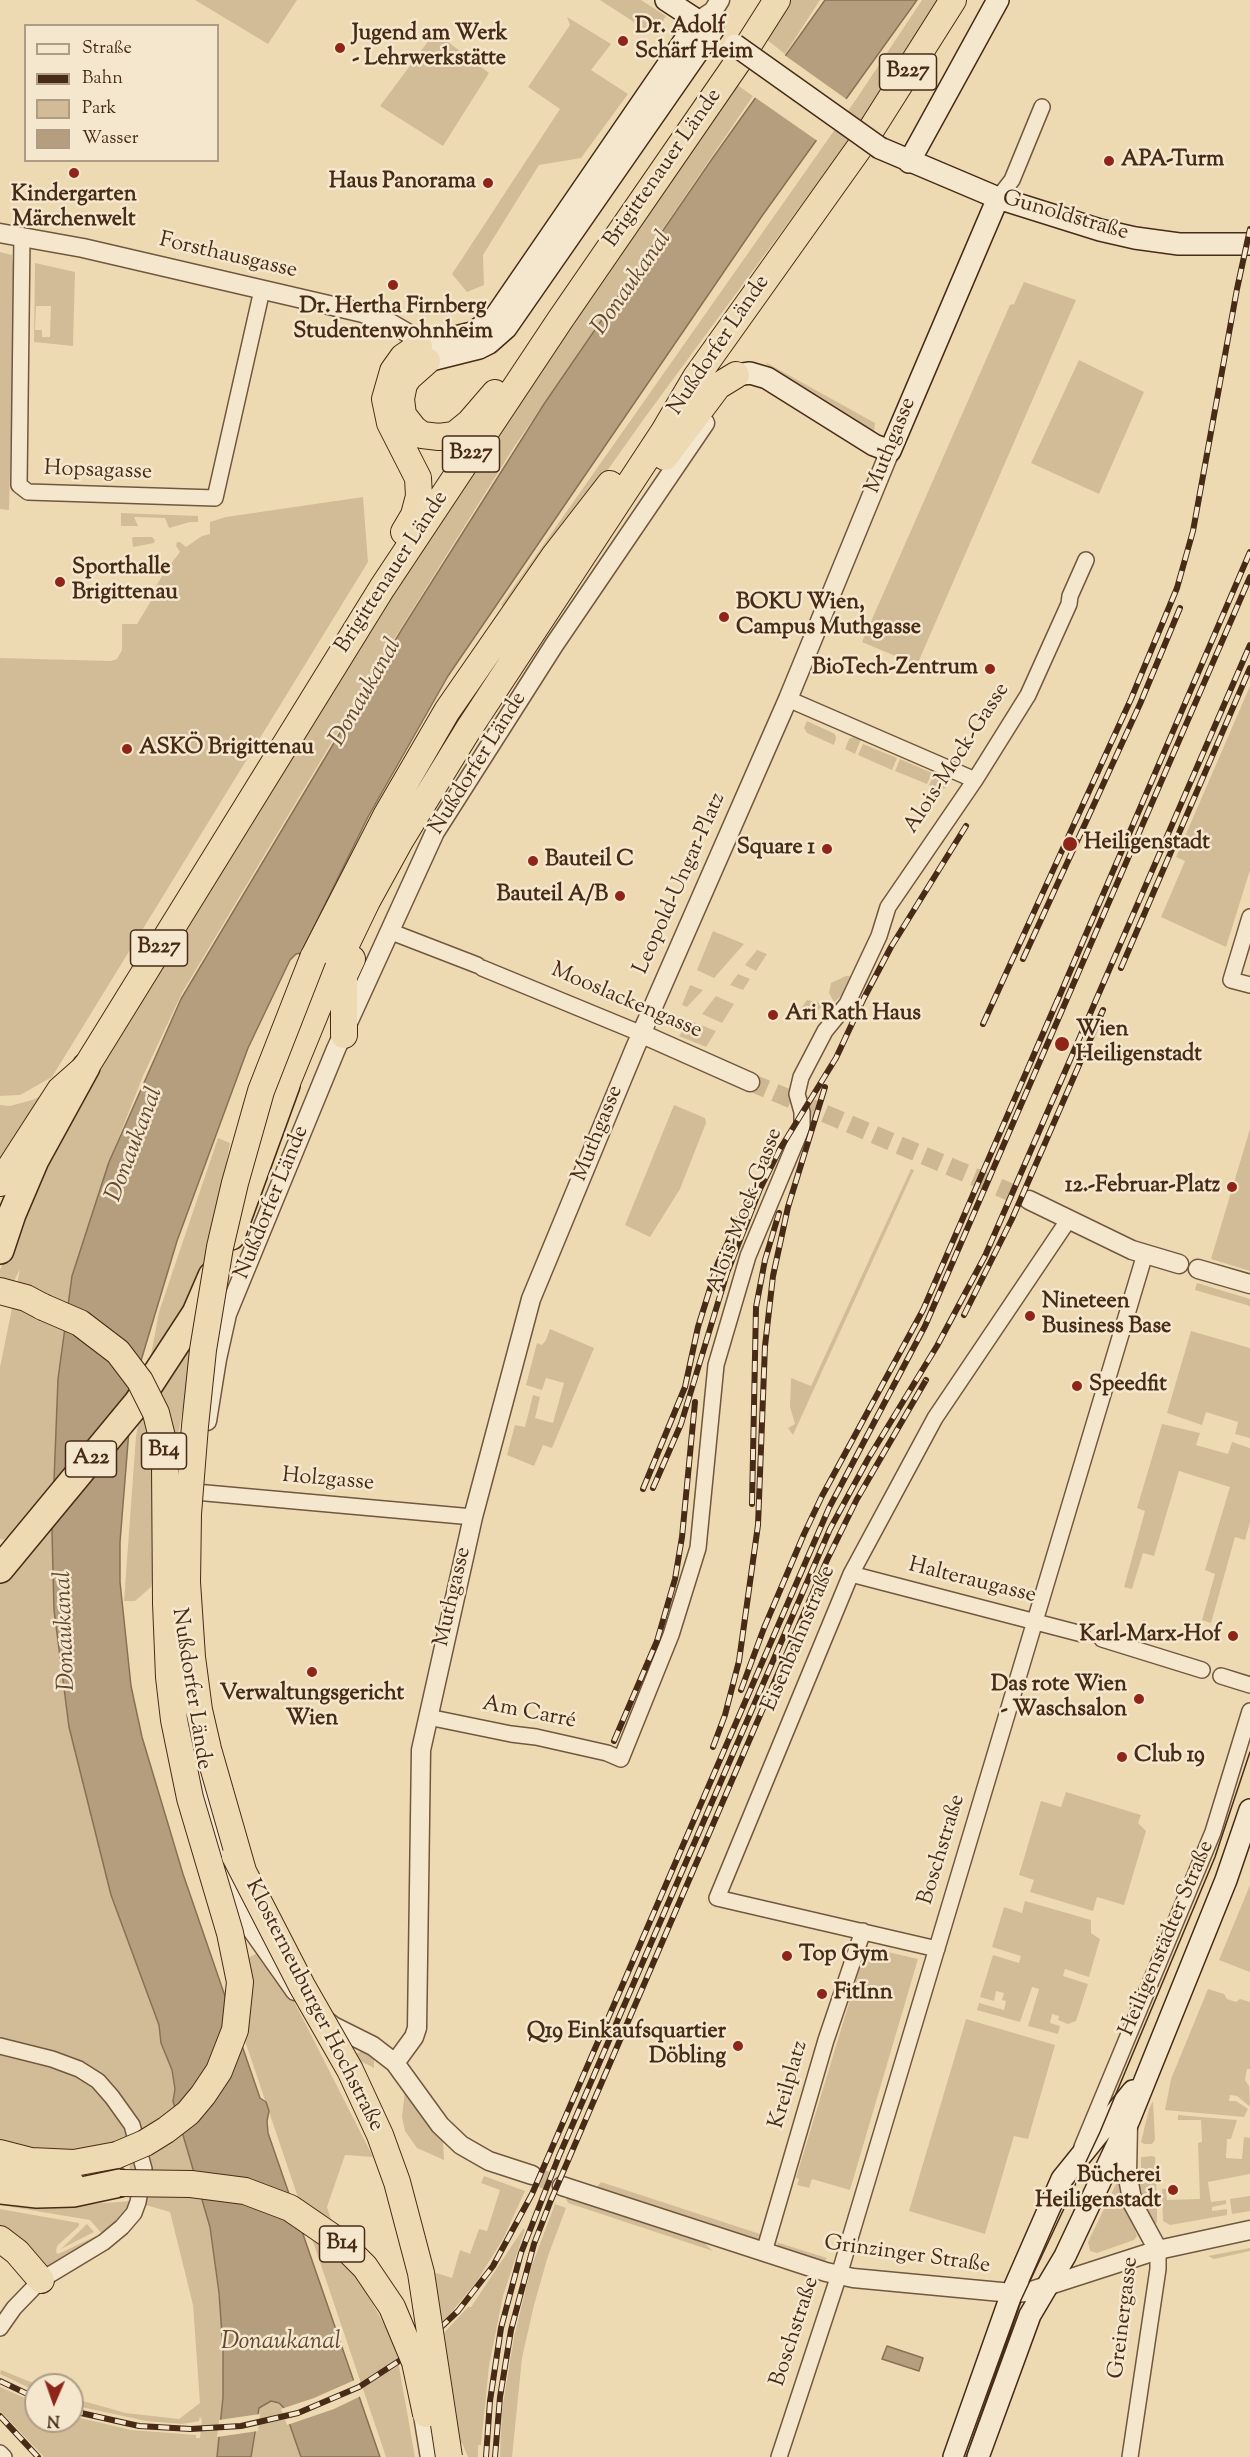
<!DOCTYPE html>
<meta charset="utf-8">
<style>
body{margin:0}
#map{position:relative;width:1250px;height:2457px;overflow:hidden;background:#eedab2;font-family:"Sorts Mill Goudy",serif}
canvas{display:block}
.legend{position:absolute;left:24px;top:24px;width:195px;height:138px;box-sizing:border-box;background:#f4e7cd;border:2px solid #af9c84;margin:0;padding:8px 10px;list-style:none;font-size:18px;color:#472b16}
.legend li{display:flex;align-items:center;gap:12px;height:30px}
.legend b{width:30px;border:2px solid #af9c84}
.north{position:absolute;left:24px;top:2373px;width:60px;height:60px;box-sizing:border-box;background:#f4e7cd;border:2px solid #af9c84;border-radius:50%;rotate:182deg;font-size:16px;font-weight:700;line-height:24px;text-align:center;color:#472b16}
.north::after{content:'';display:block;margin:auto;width:21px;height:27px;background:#8f2418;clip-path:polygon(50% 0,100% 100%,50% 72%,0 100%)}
</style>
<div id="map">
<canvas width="1250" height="2457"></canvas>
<ul class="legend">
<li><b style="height:8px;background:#f4e7cd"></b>Straße</li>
<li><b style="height:8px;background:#472b16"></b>Bahn</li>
<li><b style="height:16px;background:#d2bc97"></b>Park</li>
<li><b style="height:16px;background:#b59e7d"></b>Wasser</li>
</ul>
<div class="north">N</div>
</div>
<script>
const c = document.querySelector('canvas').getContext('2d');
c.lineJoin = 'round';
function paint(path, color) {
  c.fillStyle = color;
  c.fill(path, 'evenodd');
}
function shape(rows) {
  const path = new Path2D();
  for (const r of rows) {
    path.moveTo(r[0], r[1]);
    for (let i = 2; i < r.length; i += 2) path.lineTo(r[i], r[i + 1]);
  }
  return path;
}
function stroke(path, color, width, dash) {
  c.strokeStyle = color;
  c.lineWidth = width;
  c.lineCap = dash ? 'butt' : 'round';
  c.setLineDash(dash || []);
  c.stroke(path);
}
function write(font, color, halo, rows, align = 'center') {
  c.font = font + ' "Sorts Mill Goudy",serif';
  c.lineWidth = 5;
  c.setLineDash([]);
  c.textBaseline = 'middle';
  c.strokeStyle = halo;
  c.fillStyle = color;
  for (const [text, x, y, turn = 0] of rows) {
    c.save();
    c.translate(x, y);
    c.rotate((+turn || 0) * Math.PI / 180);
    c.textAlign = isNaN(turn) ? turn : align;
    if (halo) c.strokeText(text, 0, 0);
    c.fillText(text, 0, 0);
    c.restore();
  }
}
paint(shape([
 [195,0,297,0,268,44],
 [600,0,641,0,666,16,654,35],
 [786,0,820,0,785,54,762,36],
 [922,0,939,0,871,110,646,416,509,609,501,605,857,98],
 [567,17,611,44,591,70,628,94,581,158,539,165,483,255,484,285,467,292,452,274,560,109,528,87,570,25],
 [435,32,489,73,443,146,380,106],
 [733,82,753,96,514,447,379,663,182,993,143,1076,109,1162,72,1276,58,1379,52,1532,54,1610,69,1727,111,1895,159,2025,161,2043,172,2070,175,2089,173,2101,210,2227,222,2325,223,2397,217,2457,44,2457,0,2411,0,2387,36,2403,36,2421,72,2421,72,2416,131,2430,196,2435,196,2438,200,2438,202,2421,200,2416,199,2421,182,2424,146,2421,72,2405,72,2398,126,2413,179,2419,200,2403,193,2305,170,2212,132,2201,124,2215,103,2235,90,2220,0,2205,0,2202,61,2206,132,2201,129,2158,72,2155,0,2143,0,2054,43,2062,80,2077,135,2117,111,2085,0,2040,0,1580,16,1573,18,1541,0,1539,0,1367,20,1269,14,1281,0,1279,0,1270,35,1184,137,1001,420,549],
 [0,252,12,255,15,287,9,510,0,509],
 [35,263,75,272,73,346,34,342],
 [36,306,51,306,50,337,42,337,42,330,35,330],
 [1024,282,1076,300,917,665,862,642,1010,305,1014,304],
 [1079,360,1144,392,1099,494,1031,463],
 [767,363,875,423,874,432,766,364],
 [363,497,368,562,52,1077,20,1095,0,1096,0,658,111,661,117,659,122,650,122,624,137,624,157,591,153,591,165,571,180,552,176,546,177,542,180,542,186,547,202,536,210,534,210,522,226,517],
 [121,513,198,516,198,522,190,522,169,528,165,518,134,517,138,526,121,526],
 [134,537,152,537,155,540,154,543,133,547,132,538],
 [1250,686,1250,870,1226,947,1161,917,1185,861,1176,857],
 [807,721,835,734,836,738,834,745,807,733,804,728],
 [855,736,861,739,855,754,845,749,849,739],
 [863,744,897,758,892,770,858,755],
 [900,759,932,773,927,784,895,771],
 [936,771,945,777,948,785,946,788,938,789,929,785],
 [713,931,744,944,714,978,697,970],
 [757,950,767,954,756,971,745,965],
 [738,974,750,979,743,990,730,985],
 [846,976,850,976,841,996,834,1002,829,993,831,983],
 [690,985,703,990,687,1007,682,1005],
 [716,996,734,1004,722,1023,702,1014],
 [807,1000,825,1004,809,1018,799,1011],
 [691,1021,716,1031,706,1047,679,1036],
 [46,1094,0,1170,0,1105,10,1106,32,1100],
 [674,1105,705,1118,706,1123,680,1189,650,1237,625,1225],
 [1250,1129,1250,1271,1211,1259],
 [218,1138,230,1143,151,1587,135,1601,124,1601,136,1436,159,1312],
 [911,1169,914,1170,793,1435,788,1428,795,1424,790,1407,791,1378,811,1386],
 [1197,1283,1250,1299,1250,1306,1195,1290],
 [550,1329,594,1348,552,1448,543,1445,534,1466,507,1455,515,1425,525,1427,533,1395,540,1397,535,1418,553,1423,564,1383,546,1378,542,1390,526,1385,537,1343,542,1345,546,1340],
 [1191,1331,1250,1348,1250,1438,1235,1434,1238,1422,1206,1412,1202,1425,1167,1413],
 [1162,1424,1200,1433,1196,1445,1228,1454,1232,1442,1250,1448,1250,1522,1245,1540,1235,1537,1211,1623,1202,1620,1215,1574,1205,1570,1230,1487,1179,1471,1154,1556,1143,1553,1132,1589,1124,1587,1145,1511,1137,1508],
 [1066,1792,1141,1815,1138,1823,1146,1831,1124,1905,1097,1897,1093,1911,1030,1892,1034,1880,1019,1875,1041,1801,1061,1807],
 [1250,1885,1250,1972,1219,1960],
 [1025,1901,1091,1920,1091,1933,1100,1939,1089,1977,1065,1969,1063,1976,1088,1984,1076,2021,1068,2024,1058,2020,1059,2016,1052,2014,1050,2023,1060,2026,1058,2034,1028,2026,1039,1989,1032,1987,1020,2022,977,2010,979,2003,1004,2010,1006,2001,1002,2000,1004,1993,996,1991,994,2001,980,1997,993,1955,1019,1963,1021,1956,992,1947,1004,1907,1022,1913],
 [866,1947,918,1959,850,2190,812,2179,809,2188,797,2185,799,2179,796,2178],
 [267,1948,373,2157,345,2155,327,2207,347,2267,357,2276,395,2344,415,2457,386,2457,245,2041,251,1997,248,1958],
 [1208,1989,1224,1994,1227,1999,1236,2002,1240,1999,1250,2002,1250,2069,1247,2069,1245,2080,1249,2086,1250,2104,1249,2106,1237,2096,1230,2095,1229,2101,1236,2101,1248,2109,1244,2117,1165,2110,1171,2079],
 [966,2019,1055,2045,1028,2139,1014,2136,985,2234,909,2211],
 [362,2051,374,2058,374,2068,351,2056],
 [405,2090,443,2142,444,2160,417,2148,405,2131,402,2117],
 [1153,2101,1155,2140,1152,2144,1144,2144,1141,2142,1149,2109],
 [1178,2115,1237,2120,1231,2139,1227,2139,1226,2158,1242,2159,1244,2137,1250,2138,1250,2174,1208,2182,1211,2202,1226,2200,1226,2204,1212,2207,1212,2211,1227,2209,1227,2215,1170,2225,1163,2221,1162,2189,1166,2189,1167,2200,1200,2199,1198,2143,1202,2142,1201,2120,1178,2120],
 [1152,2156,1155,2157,1157,2206,1157,2222,1153,2227,1141,2207,1135,2174,1141,2173,1141,2157],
 [484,2176,525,2191,503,2239,477,2281,450,2314,439,2324,430,2271,452,2278,460,2250,470,2254,479,2229,487,2231,500,2190,481,2183],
 [1118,2180,1137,2236,1134,2240,1097,2253,1090,2251,1088,2242],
 [601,2182,763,2235,760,2239,752,2240,596,2188],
 [565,2196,670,2230,704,2243,713,2251,568,2203],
 [1250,2196,1250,2211,1232,2214,1230,2199],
 [555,2204,566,2208,548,2256,534,2305,522,2358,512,2457,500,2457,502,2410,514,2337,531,2268],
 [0,2209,79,2223,79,2226,57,2246,56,2252,58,2254,96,2236,98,2238,46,2269,0,2227],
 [87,2224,94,2232,61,2249],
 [523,2229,525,2229,503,2296,489,2366,481,2445,478,2445,478,2457,468,2457,462,2443,457,2444,441,2336,468,2307,471,2307],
 [776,2242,827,2258,825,2261,820,2261,781,2249],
 [1250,2248,1250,2251,1214,2259,1208,2256],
 [1,2370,38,2385,36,2385,36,2391,0,2374],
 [268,2401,276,2402,284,2408,301,2457,251,2457,259,2408]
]), '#d2bc97');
const water = shape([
 [825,0,917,0,762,216,448,676,368,817,301,953,296,954,290,960,248,1048,177,1241,137,1374,129,1430,120,1542,120,1582,131,1686,142,1737,183,1874,260,2098,266,2102,269,2111,267,2121,268,2133,380,2457,301,2457,284,2408,279,2403,271,2401,259,2408,251,2457,217,2457,223,2397,223,2349,219,2293,210,2227,173,2101,175,2089,172,2070,161,2043,159,2025,111,1895,69,1727,54,1610,52,1532,58,1379,72,1276,109,1162,181,999,402,629,544,404,712,159,825,0],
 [887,2346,923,2358,919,2371,882,2359,887,2346]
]);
paint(water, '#b59e7d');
stroke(water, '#897054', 1.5);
paint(shape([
 [783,54,849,101,819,142,753,96],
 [357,2379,363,2395,334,2409,287,2425,281,2409,314,2398],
 [260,2414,258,2431,217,2437,219,2420]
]), '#eedab2');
stroke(shape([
 [750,1082,1029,1200],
 [532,2175,562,2186]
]), '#cdb793', 18, [18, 9]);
const minor = shape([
 [998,198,1012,180,1042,107],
 [22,236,19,485,28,492,215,498,262,290],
 [788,699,975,780],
 [1250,917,1231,980,1250,985],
 [389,931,477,965],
 [482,968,642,1034],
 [184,1491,473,1517],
 [851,1574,1082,1634],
 [1102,1639,1202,1670],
 [1221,1676,1250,1685],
 [428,1717,511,1734,536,1737,607,1753,621,1759,671,1635,698,1548,716,1365,748,1256,802,1127,802,1112,797,1094,801,1077,825,1031,847,1004,879,936,888,907,975,780,1028,695,1069,604,1070,596,1086,560],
 [937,1949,717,1898,851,1574,935,1418,1069,1219],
 [0,2046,52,2059,79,2069,98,2081,112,2097,132,2125,144,2169,138,2202,134,2213,122,2227,104,2242,41,2280,14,2308,0,2328],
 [1082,2147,1213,1832,1250,1711],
 [764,2252,826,2040,863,1931],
 [420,2406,428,2455],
 [0,2453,4,2457],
 [779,2457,839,2275,1145,1254],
 [1130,2457,1158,2269,1158,2250]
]);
const tertiary = shape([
 [698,21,713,11,720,0],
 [0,233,83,248,363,313,392,324,411,335,425,357],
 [642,1034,750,1082],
 [1029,1200,1132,1250,1179,1264],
 [1198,1269,1250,1284],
 [207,1421,217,1359,227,1314,336,1049,435,832,554,645,705,423],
 [201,1767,215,1823,252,1930,295,1991],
 [323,2018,333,2026,373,2046,395,2063,440,2125,461,2145,489,2161,532,2175],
 [395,2063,414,2037,417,2028,421,1750,473,1517,531,1299,635,1048,788,699,890,451],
 [1128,2124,1127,2173,1133,2204,1158,2250],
 [562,2186,826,2272,853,2278,1012,2293,1028,2292,1158,2250,1250,2230]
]);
const secondary = shape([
 [666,0,709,28],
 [880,148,998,198,1100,230,1135,238,1179,244,1250,244],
 [909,162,998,0],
 [419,346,472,333,495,317,698,21],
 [427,361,479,348,489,343,506,328,713,30],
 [736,375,750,373,767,378,874,445,890,451,998,198],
 [954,2457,1012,2293,1062,2179,1133,2091],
 [978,2457,1030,2315,1065,2256,1129,2120,1226,1880,1250,1810]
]);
const trunk = shape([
 [427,361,409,377,404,384,401,399,403,415,414,429,422,435,439,437,454,435,470,422,495,393],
 [665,457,718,386,736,375],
 [404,532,414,515,419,496,418,478,390,423,385,399,393,371,403,357,419,346],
 [313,958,387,814,447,711,555,555,610,484],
 [344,1035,344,976,352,959],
 [286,1085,329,980,367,901,400,841,468,730,663,433,696,377,862,144,953,0],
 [0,1183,60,1090,86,1067,382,588,560,320,737,63,777,0],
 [0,1291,26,1298,43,1307],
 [0,2153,31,2161,74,2163,117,2155],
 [0,2172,46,2182,71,2183],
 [0,2239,17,2252,41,2280]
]);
const motorway = shape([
 [231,1236,286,1085],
 [0,1250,12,1214,35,1160,86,1067],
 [0,1569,138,1402,196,1313,212,1276],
 [0,2190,37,2194,73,2193,120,2183]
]);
stroke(minor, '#71573d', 18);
stroke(tertiary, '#71573d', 21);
stroke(secondary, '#472b16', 24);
stroke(trunk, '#472b16', 28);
stroke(motorway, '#472b16', 30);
stroke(minor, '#f4e7cd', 15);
stroke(tertiary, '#f4e7cd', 18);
stroke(secondary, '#f4e7cd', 21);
stroke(trunk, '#eedab2', 26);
stroke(motorway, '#eedab2', 27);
stroke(shape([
 [964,2457,1021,2300,1100,2132,1215,1857,1250,1752]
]), '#472b16', 1.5);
const rail = shape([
 [1023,959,1140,704,1180,608],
 [1121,968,1250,668],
 [1057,1001,1056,1004,1250,552],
 [983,1024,1131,699,1177,588,1193,531,1237,289,1250,229],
 [964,1315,1012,1219,1103,1010],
 [653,1488,681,1424,727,1273,760,1189,780,1149,836,1058,864,998,891,947,966,826],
 [643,1489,685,1387,698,1327,718,1263,752,1191],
 [752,1504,756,1307,765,1260,779,1213],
 [741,1690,764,1628,804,1534,822,1496,923,1310,1058,999],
 [614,1741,657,1641,675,1579,682,1537,695,1402],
 [713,1747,725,1715,739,1661,758,1525,765,1346,773,1276,788,1207,825,1087],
 [0,2381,36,2398],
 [72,2411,139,2426,191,2429,241,2426,298,2413,359,2387,419,2348,458,2311,493,2266,532,2194,829,1508,925,1326,1250,577],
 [0,2416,38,2457],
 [486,2457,490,2401,501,2328,521,2253,559,2156,830,1529,868,1459,937,1346,985,1256,1250,645],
 [495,2457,500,2397,511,2330,534,2244,551,2200,827,1560,857,1499,926,1380]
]);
stroke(rail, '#472b16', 6);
stroke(rail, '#f4e7cd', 4, [11]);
const secondaryBridge = shape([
 [735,45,880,148]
]);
const trunkBridge = shape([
 [43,1307,80,1323,118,1352,140,1381,156,1413,162,1437,165,1464,166,1603,169,1677,174,1720,190,1798,230,1933,240,1982,235,2030,219,2071,203,2095,188,2113,166,2130,145,2143,117,2155],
 [235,1856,302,1986,350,2070,380,2135,397,2182,421,2273,449,2457],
 [243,1871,208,1749,199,1710,192,1657,187,1582,188,1514,195,1426,203,1350,220,1247,235,1183,261,1091,313,958],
 [120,2183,191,2184,245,2191,290,2208,341,2243,365,2267,392,2307,415,2362,426,2414]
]);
stroke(secondaryBridge, '#472b16', 24, []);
stroke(trunkBridge, '#472b16', 28, []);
stroke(secondaryBridge, '#f4e7cd', 21);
stroke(trunkBridge, '#eedab2', 26);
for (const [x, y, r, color] of [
 [623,41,6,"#8f2418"],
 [340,48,6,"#8f2418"],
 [1109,161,6,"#8f2418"],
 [74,173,6,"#8f2418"],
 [488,183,6,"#8f2418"],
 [393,285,6,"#8f2418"],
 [60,582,6,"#8f2418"],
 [724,617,6,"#8f2418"],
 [990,669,6,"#8f2418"],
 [127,749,6,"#8f2418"],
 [1070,844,8,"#8f2418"],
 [827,849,6,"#8f2418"],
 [533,861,6,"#8f2418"],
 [620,896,6,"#8f2418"],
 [773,1015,6,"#8f2418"],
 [1062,1044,8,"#8f2418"],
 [1232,1187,6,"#8f2418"],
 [1030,1316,6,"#8f2418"],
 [1077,1386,6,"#8f2418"],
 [1233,1636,6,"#8f2418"],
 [312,1672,6,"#8f2418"],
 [1139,1699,6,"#8f2418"],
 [1122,1757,6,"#8f2418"],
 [787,1956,6,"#8f2418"],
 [822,1994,6,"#8f2418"],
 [738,2046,6,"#8f2418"],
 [1173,2190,6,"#8f2418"]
]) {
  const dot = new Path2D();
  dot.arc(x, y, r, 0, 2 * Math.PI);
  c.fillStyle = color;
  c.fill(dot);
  stroke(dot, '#f4e7cd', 2);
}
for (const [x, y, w] of [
 [908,72,57],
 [471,454,57],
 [159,948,57],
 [164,1451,45],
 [91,1459,51],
 [342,2244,45]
]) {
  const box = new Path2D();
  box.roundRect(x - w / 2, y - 18, w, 36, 4.5);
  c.fillStyle = '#f4e7cd';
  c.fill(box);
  stroke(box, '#472b16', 1.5);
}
write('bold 21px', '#472b16', null, [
 ["B227",908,72],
 ["B227",471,454],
 ["B227",159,948],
 ["B14",164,1451],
 ["A22",91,1459],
 ["B14",342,2244]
]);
write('bold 22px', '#472b16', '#f4e7cd', [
 ["Dr. Adolf",635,28],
 ["Schärf Heim",635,53],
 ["Jugend am Werk",352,35],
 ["- Lehrwerkstätte",352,60],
 ["APA-Turm",1121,161],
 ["Haus Panorama",476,183,"right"],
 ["Kindergarten",74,196,"center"],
 ["Märchenwelt",74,221,"center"],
 ["Dr. Hertha Firnberg",393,308,"center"],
 ["Studentenwohnheim",393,333,"center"],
 ["Sporthalle",72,569],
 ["Brigittenau",72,594],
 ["BOKU Wien,",736,604],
 ["Campus Muthgasse",736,629],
 ["BioTech-Zentrum",978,669,"right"],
 ["ASKÖ Brigittenau",139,749],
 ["Heiligenstadt",1084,844],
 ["Square 1",815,849,"right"],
 ["Bauteil C",545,861],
 ["Bauteil A/B",608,896,"right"],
 ["Ari Rath Haus",785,1015],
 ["Wien",1076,1031],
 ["Heiligenstadt",1076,1056],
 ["12.-Februar-Platz",1220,1187,"right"],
 ["Nineteen",1042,1303],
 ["Business Base",1042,1328],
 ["Speedfit",1089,1386],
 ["Karl-Marx-Hof",1221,1636,"right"],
 ["Das rote Wien",1127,1686,"right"],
 ["- Waschsalon",1127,1711,"right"],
 ["Verwaltungsgericht",312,1695,"center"],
 ["Wien",312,1720,"center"],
 ["Club 19",1134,1757],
 ["Top Gym",799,1956],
 ["FitInn",834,1994],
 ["Q19 Einkaufsquartier",726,2033,"right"],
 ["Döbling",726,2058,"right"],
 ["Bücherei",1161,2177,"right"],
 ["Heiligenstadt",1161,2202,"right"]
], 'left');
write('22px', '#472b16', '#f4e7cd', [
 ["Brigittenauer Lände",664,169,-55],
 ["Gunoldstraße",1065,217,16],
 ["Forsthausgasse",228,257,13],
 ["Nußdorfer Lände",720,346,-56],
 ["Muthgasse",892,446,-68],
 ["Hopsagasse",98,472,2],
 ["Brigittenauer Lände",393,573,-57],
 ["Alois-Mock-Gasse",958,759,-57],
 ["Nußdorfer Lände",479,764,-58],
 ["Leopold-Ungar-Platz",681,884,-66],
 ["Mooslackengasse",626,1002,23],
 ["Muthgasse",599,1134,-68],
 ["Nußdorfer Lände",273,1203,-68],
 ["Alois-Mock-Gasse",746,1211,-69],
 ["Holzgasse",328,1481,5],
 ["Halteraugasse",972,1582,14],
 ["Muthgasse",454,1597,-77],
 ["Eisenbahnstraße",800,1639,-67],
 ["Nußdorfer Lände",190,1689,81],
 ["Am Carré",529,1714,11],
 ["Boschstraße",943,1850,-73],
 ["Heiligenstädter Straße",1168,1939,-67],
 ["Klosterneuburger Hochstraße",313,2006,63],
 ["Kreilplatz",790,2085,-74],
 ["Grinzinger Straße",907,2256,8],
 ["Greinergasse",1125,2318,-83],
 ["Boschstraße",796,2332,-72]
]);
write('italic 24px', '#624830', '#f4e7cd', [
 ["Donaukanal",633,284,-55],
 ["Donaukanal",367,693,-60],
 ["Donaukanal",136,1145,-69],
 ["Donaukanal",67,1631,-92],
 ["Donaukanal",281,2344]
]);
</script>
